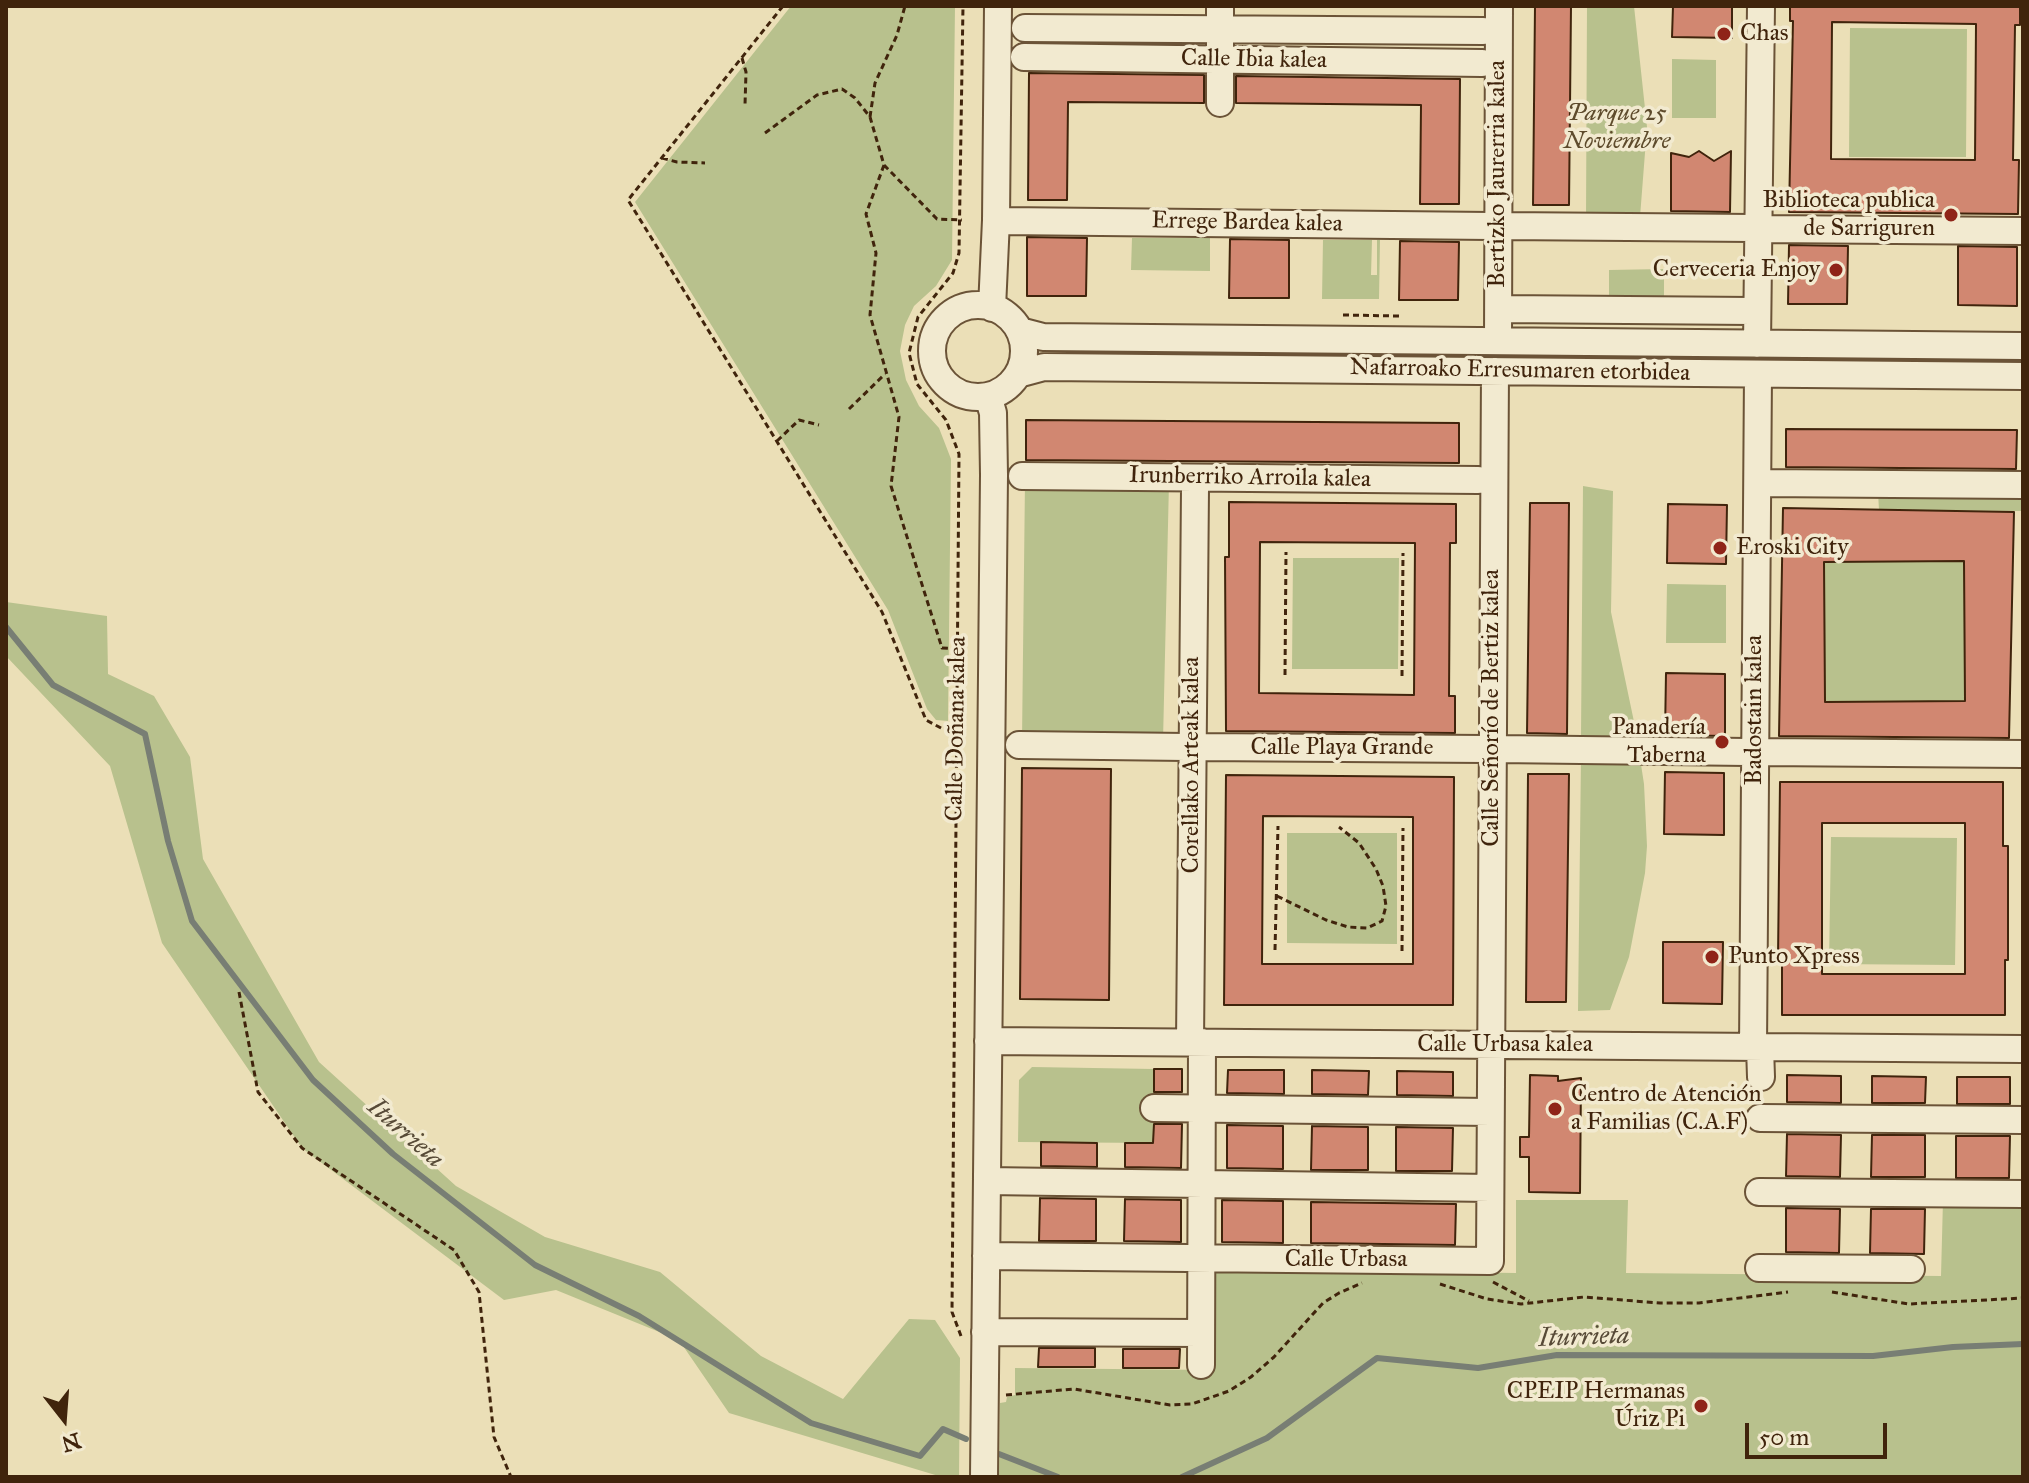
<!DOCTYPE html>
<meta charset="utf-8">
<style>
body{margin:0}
#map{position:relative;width:2029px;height:1483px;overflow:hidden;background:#ebdfb7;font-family:"IM FELL Great Primer",serif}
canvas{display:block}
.frame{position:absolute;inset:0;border:8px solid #40240c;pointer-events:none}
.north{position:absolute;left:24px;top:1379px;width:80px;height:80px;-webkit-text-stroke:6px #f2ead0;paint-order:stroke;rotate:163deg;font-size:22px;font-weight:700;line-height:32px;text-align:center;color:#40240c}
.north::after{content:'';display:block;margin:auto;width:28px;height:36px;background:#40240c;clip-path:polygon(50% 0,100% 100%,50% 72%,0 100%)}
.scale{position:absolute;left:1745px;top:1423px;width:142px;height:36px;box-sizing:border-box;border:4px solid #40240c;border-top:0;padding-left:10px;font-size:24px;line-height:28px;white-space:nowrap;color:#40240c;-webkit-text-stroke:6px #f2ead0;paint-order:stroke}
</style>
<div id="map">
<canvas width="2029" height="1483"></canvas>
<div class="frame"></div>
<div class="north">N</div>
<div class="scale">50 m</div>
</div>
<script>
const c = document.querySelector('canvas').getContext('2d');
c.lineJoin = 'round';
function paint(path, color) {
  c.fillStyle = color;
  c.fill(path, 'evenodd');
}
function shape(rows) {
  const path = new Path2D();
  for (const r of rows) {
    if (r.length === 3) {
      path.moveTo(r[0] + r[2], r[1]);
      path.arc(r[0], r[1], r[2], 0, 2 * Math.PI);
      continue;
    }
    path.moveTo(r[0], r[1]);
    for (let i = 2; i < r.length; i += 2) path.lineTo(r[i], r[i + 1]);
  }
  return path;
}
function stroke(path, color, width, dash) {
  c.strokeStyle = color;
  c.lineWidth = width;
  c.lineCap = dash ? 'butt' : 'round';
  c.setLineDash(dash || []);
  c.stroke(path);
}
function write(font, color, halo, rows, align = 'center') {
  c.font = font + ' "IM FELL Great Primer",serif';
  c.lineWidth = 7;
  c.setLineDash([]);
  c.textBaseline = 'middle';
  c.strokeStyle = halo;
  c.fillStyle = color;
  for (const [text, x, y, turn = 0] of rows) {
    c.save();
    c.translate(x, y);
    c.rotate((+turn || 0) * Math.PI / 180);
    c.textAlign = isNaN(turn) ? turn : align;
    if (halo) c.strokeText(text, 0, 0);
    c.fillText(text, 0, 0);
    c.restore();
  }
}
paint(shape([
 [791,6,955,6,952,260,936,286,914,306,905,325,900,351,906,380,919,406,939,428,951,459,948,721,936,720,927,709,888,610,635,202],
 [1587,6,1634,6,1647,127,1640,217,1586,217],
 [1850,28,1967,29,1966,157,1849,157],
 [1672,59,1716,60,1716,118,1672,118],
 [1132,238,1210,238,1210,271,1131,270],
 [1323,240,1372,240,1371,275,1377,275,1377,240,1380,240,1379,299,1322,299],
 [1664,269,1664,303,1609,304,1609,270],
 [1229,350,1438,353,1437,361,1229,359],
 [1456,352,1644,354,1644,363,1456,360],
 [1025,481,1169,482,1163,741,1022,740],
 [1583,486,1613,491,1611,612,1637,736,1581,736],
 [1878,492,2023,493,2023,511,1879,510],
 [1293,558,1399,558,1398,669,1292,669],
 [1964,561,1965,701,1825,702,1824,562],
 [1667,584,1726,585,1726,643,1666,643],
 [6,602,107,616,108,674,154,696,190,757,203,859,319,1062,456,1186,545,1237,660,1272,761,1356,843,1399,909,1319,935,1320,960,1358,959,1477,942,1477,729,1413,679,1340,556,1290,504,1300,302,1148,162,943,110,766,6,656],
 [1581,757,1640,758,1644,784,1647,846,1645,873,1629,957,1610,1010,1578,1011],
 [1287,833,1397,833,1397,944,1287,943],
 [1831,837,1957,838,1955,965,1829,964],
 [1032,1067,1154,1069,1153,1143,1018,1142,1019,1080],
 [1516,1200,1628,1200,1626,1273,1941,1276,1943,1200,2023,1201,2023,1477,999,1477,1000,1403,1006,1402,1007,1397,1015,1395,1015,1368,1211,1370,1213,1269,1516,1273]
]), '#b8c18d');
stroke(shape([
 [6,627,53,685,145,734,168,841,192,921,313,1080,393,1154,535,1265,639,1316,811,1423,920,1456,943,1429,966,1439],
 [999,1454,1058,1477],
 [1182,1477,1267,1438,1377,1358,1478,1368,1557,1355,1873,1356,1953,1347,2023,1344]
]), '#787e74', 6);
const building = shape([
 [1535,6,1571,6,1569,205,1533,205,1535,6],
 [1673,6,1732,6,1732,38,1672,37,1673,6],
 [1790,6,2020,6,2020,25,2015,25,2013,160,2019,160,2018,214,1789,212,1793,21,1790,21,1790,6],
 [1832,22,1976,24,1975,160,1831,159,1832,22],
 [1029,73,1204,75,1204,103,1068,102,1067,200,1028,200,1029,73],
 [1236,76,1460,79,1459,204,1420,204,1421,105,1236,103,1236,76],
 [1699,151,1714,161,1731,151,1730,212,1671,211,1671,153,1689,157,1699,151],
 [1027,237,1087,238,1086,296,1027,296,1027,237],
 [1230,239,1289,240,1289,298,1229,298,1230,239],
 [1400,241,1459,242,1458,300,1399,300,1400,241],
 [1789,245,1848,246,1847,304,1788,304,1789,245],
 [1958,246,2017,247,2017,306,1958,305,1958,246],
 [1026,420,1459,423,1459,463,1026,460,1026,420],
 [1786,429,2017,430,2016,469,1786,467,1786,429],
 [1229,502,1456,504,1456,543,1450,543,1449,696,1455,696,1455,733,1226,731,1225,557,1229,557,1229,502],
 [1260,542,1415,543,1414,695,1259,693,1260,542],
 [1530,503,1569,503,1567,734,1527,733,1530,503],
 [1668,504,1727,505,1726,564,1667,563,1668,504],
 [1783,508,2014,512,2009,738,1779,736,1783,508],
 [1964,561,1965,701,1825,702,1824,562,1964,561],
 [1666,673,1725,674,1725,736,1665,735,1666,673],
 [1022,768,1111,769,1109,1000,1020,999,1022,768],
 [1665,772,1724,773,1724,835,1664,834,1665,772],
 [1528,774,1569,774,1566,1002,1526,1002,1528,774],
 [1226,775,1454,777,1453,1005,1224,1005,1226,775],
 [1263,816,1413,817,1413,964,1262,964,1263,816],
 [1780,782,2003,782,2003,846,2008,846,2008,960,2005,960,2005,1015,1782,1015,1782,958,1778,958,1780,782],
 [1822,823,1965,823,1965,974,1822,974,1822,823],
 [1663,942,1723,942,1722,1004,1663,1003,1663,942],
 [1154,1069,1182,1069,1182,1092,1154,1092,1154,1069],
 [1228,1070,1284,1070,1284,1094,1227,1093,1228,1070],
 [1312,1070,1369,1071,1368,1095,1312,1094,1312,1070],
 [1397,1071,1453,1072,1453,1096,1397,1095,1397,1071],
 [1530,1075,1558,1076,1558,1081,1581,1078,1580,1193,1529,1192,1529,1157,1520,1157,1520,1137,1529,1137,1530,1075],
 [1787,1075,1841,1076,1841,1103,1787,1102,1787,1075],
 [1872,1076,1926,1077,1925,1103,1872,1103,1872,1076],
 [1957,1077,2010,1077,2010,1104,1957,1104,1957,1077],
 [1154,1124,1182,1124,1181,1168,1125,1167,1125,1143,1153,1143,1154,1124],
 [1227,1125,1283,1126,1283,1169,1227,1168,1227,1125],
 [1312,1126,1368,1127,1368,1170,1311,1170,1312,1126],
 [1396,1127,1453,1128,1452,1171,1396,1171,1396,1127],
 [1787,1134,1841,1135,1840,1177,1786,1176,1787,1134],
 [1872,1135,1925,1135,1925,1177,1871,1177,1872,1135],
 [1956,1136,2010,1136,2009,1178,1956,1178,1956,1136],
 [1041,1142,1097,1143,1097,1167,1041,1166,1041,1142],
 [1040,1198,1096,1199,1096,1241,1039,1241,1040,1198],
 [1125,1199,1181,1200,1181,1242,1124,1241,1125,1199],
 [1222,1200,1283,1201,1283,1243,1222,1242,1222,1200],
 [1311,1202,1456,1204,1455,1245,1311,1243,1311,1202],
 [1786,1208,1840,1209,1839,1253,1786,1252,1786,1208],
 [1871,1209,1925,1209,1924,1254,1870,1253,1871,1209],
 [1039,1348,1095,1348,1095,1367,1038,1367,1039,1348],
 [1123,1349,1180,1349,1179,1368,1123,1368,1123,1349]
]);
paint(building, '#d18771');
stroke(building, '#40240c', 2);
const minor = shape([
 [1220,6,1220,103],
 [1025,28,1483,31],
 [1024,57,1482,63],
 [1004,221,1490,226],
 [1503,226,1753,228],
 [1766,229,2023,231],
 [978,351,46],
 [992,308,996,220,998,6],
 [1502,309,1752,311],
 [1020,331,1043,337,2023,346],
 [1498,341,1499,6],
 [1757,344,1761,6],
 [1018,374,1044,367,2023,376],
 [1022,476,1478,480],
 [1763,483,2023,485],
 [1019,745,1186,747],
 [1199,747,1485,749],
 [1498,749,1747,752],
 [1761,752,2023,754],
 [988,1041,2023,1049],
 [1190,1042,1195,489],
 [1753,1047,1758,374],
 [1760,1047,1761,1077],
 [1154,1108,1490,1112],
 [1760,1118,2023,1120],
 [987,1181,1490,1188],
 [1759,1192,2023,1194],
 [986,1256,1490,1261,1495,371],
 [1759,1268,1911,1269],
 [985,1332,1201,1333],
 [1201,1365,1202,1042],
 [984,1477,994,475,993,413,988,396]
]);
stroke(minor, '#6b5337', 30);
stroke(shape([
 [783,6,628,200,882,612,926,720,956,736],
 [742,58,746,72,745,105],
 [870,117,875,83,897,35,905,6],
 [765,133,817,95,842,89,855,98,870,117,884,165,937,219,962,220],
 [662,158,677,162,705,163],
 [884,165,866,214,876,253,870,315,899,417,891,486,942,648,965,649],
 [1343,315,1399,316],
 [849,409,885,374],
 [777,441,799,420,819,425],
 [1285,675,1286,552],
 [1402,676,1403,553],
 [1277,896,1326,920,1348,927,1367,928,1382,921,1386,906,1383,886,1376,869,1359,843,1339,827],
 [1275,950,1278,826],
 [1402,951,1403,828],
 [239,992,258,1092,302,1148,454,1250,479,1292,494,1437,511,1477],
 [1493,1282,1529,1301],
 [1440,1284,1487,1299,1521,1304,1584,1297,1660,1303,1699,1303,1788,1292],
 [1832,1292,1909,1304,2023,1298],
 [961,1336,952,1312,959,454,946,420,917,384,909,353,918,317,953,273,959,253,963,6],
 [1006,1395,1074,1389,1170,1405,1192,1404,1229,1391,1251,1377,1274,1357,1323,1303,1339,1293,1362,1283]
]), '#40240c', 3, [6, 4]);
stroke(minor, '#f2ead0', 26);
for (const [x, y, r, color] of [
 [1724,34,8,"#8f2418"],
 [1951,215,8,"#8f2418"],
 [1836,270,8,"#8f2418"],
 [1720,548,8,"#8f2418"],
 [1722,742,8,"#8f2418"],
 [1712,957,8,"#8f2418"],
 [1555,1109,8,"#8f2418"],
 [1701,1406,8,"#8f2418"]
]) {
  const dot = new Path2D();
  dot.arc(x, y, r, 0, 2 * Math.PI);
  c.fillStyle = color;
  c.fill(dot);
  stroke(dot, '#f2ead0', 3);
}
write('24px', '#40240c', '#f2ead0', [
 ["Chas",1740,34],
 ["Biblioteca publica",1935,201,"right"],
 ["de Sarriguren",1935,229,"right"],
 ["Cerveceria Enjoy",1820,270,"right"],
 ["Eroski City",1736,548],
 ["Panadería",1706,728,"right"],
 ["Taberna",1706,756,"right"],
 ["Punto Xpress",1728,957],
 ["Centro de Atención",1571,1095],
 ["a Familias (C.A.F)",1571,1123],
 ["CPEIP Hermanas",1685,1392,"right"],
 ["Úriz Pi",1685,1420,"right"]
], 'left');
write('24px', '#40240c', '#f2ead0', [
 ["Calle Ibia kalea",1254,60,1],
 ["Bertizko Jaurerria kalea",1498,174,-90],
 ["Errege Bardea kalea",1247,223,1],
 ["Nafarroako Erresumaren etorbidea",1520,371,1],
 ["Irunberriko Arroila kalea",1250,478,1],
 ["Calle Señorío de Bertiz kalea",1492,708,-90],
 ["Badostain kalea",1755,710,-90],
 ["Calle Doñana kalea",957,729,-89],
 ["Calle Playa Grande",1342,748],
 ["Corellako Arteak kalea",1192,765,-90],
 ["Calle Urbasa kalea",1505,1045],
 ["Calle Urbasa",1346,1260]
]);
write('italic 24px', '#5e4b2c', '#f2ead0', [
 ["Parque 25",1617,114],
 ["Noviembre",1617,142]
]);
write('italic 26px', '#574a37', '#f2ead0', [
 ["Iturrieta",405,1134,41],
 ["Iturrieta",1584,1338,-2]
]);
</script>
